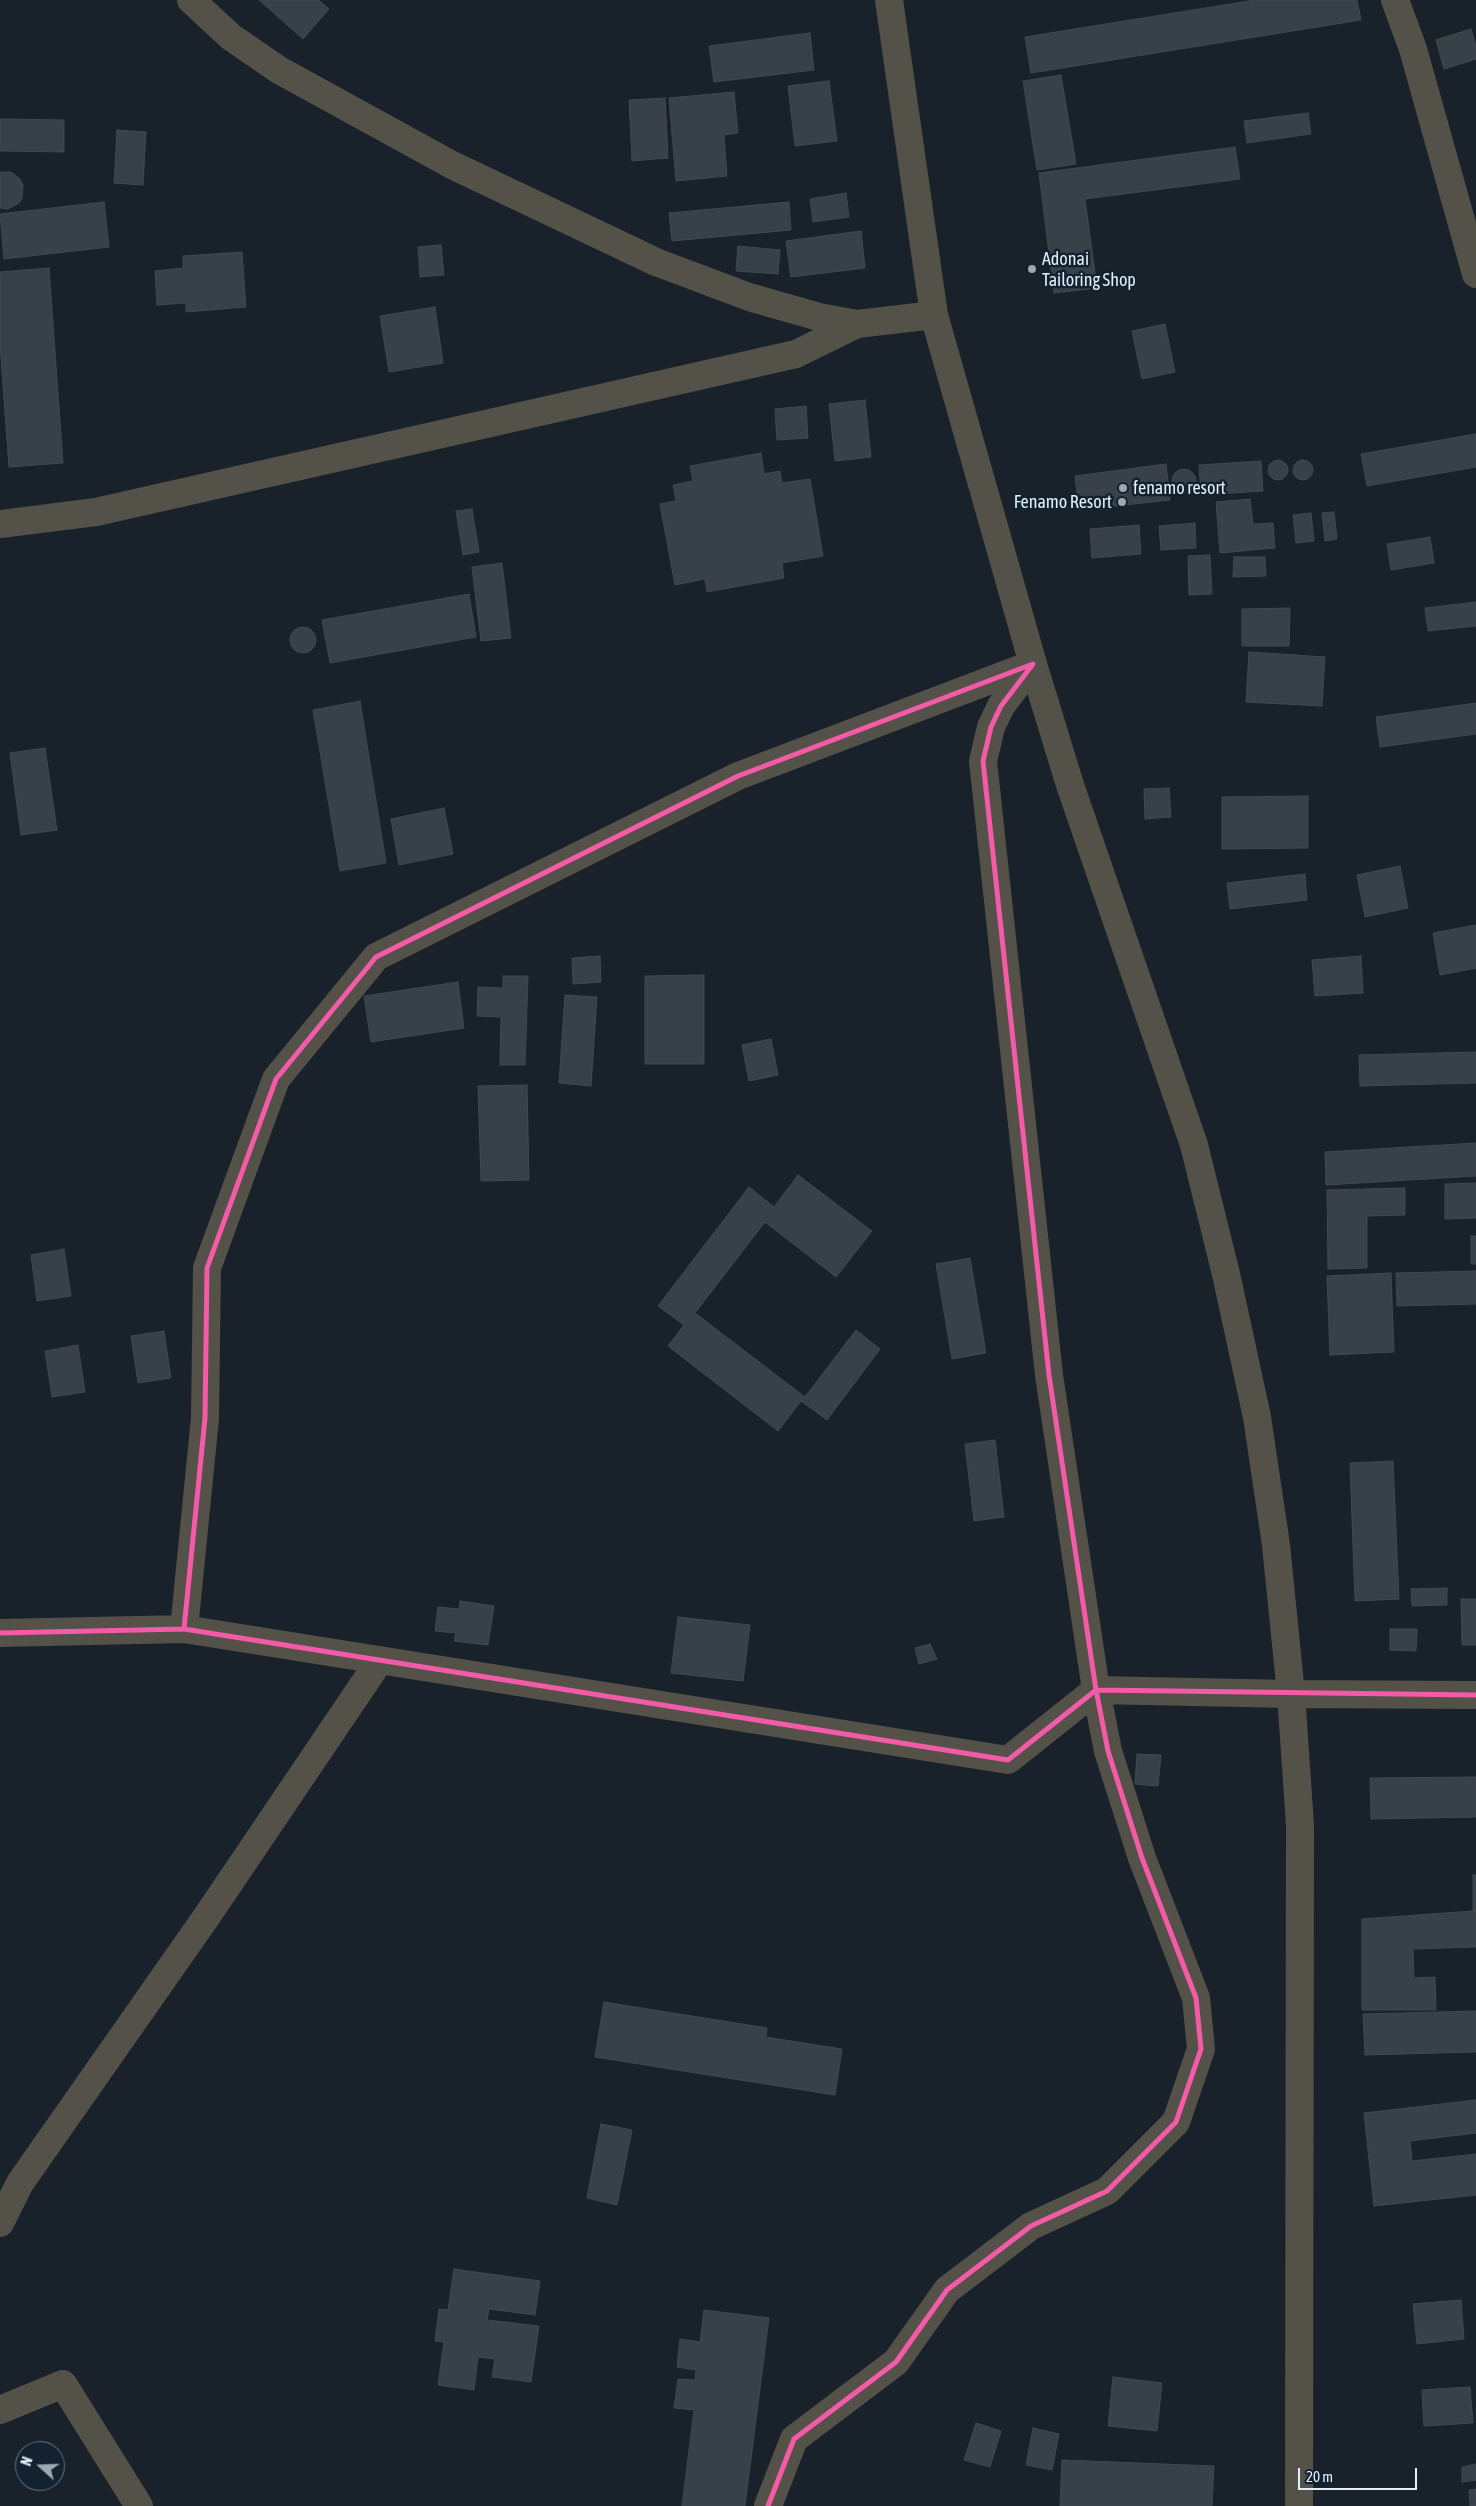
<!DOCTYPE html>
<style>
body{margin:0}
#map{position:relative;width:1476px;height:2506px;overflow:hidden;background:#19222a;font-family:"Asap Condensed",sans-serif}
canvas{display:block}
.north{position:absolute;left:15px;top:2441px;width:50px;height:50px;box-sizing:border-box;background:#122231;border:1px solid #667481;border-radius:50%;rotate:290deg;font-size:14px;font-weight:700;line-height:20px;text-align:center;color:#e3eef8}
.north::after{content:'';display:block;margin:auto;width:18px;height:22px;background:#9ca7b0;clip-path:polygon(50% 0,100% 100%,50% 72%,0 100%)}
.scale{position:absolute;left:1298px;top:2468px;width:119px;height:22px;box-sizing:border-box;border:2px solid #e3eef8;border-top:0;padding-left:6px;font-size:15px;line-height:18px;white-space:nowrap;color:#e3eef8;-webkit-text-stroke:4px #122231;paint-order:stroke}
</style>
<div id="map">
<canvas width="1476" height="2506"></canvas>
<div class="north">N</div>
<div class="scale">20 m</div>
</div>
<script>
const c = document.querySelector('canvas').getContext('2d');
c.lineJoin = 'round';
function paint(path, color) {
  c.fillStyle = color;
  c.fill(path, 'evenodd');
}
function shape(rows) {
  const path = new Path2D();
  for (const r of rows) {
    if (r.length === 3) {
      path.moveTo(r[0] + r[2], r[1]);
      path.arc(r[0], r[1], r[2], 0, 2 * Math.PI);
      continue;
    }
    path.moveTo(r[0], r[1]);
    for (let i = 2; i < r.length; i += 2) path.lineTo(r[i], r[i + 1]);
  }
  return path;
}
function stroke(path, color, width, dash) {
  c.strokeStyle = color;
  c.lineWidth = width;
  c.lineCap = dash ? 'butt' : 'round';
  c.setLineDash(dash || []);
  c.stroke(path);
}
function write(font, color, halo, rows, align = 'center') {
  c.font = font + ' "Asap Condensed",sans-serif';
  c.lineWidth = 5;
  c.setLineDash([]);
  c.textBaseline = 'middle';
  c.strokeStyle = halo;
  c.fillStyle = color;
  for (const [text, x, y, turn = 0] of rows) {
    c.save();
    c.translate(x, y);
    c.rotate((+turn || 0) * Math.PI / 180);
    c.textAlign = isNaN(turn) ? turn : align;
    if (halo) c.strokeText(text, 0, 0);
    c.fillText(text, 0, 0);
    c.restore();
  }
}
const building = shape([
 [259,0,319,0,329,9,303,39,259,0],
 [1255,0,1357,0,1361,20,1031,73,1025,37,1255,0],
 [1471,29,1476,46,1476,59,1444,69,1436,40,1471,29],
 [810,33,814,70,714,82,709,46,810,33],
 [1061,75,1076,164,1037,170,1023,81,1061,75],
 [829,81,837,141,795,146,788,86,829,81],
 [734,92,738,133,724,135,727,176,676,181,669,98,734,92],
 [665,98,668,158,632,161,629,100,665,98],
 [1308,113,1311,134,1247,143,1244,121,1308,113],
 [0,119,64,120,64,152,0,151,0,119],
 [117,130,146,132,143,185,114,183,117,130],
 [1235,147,1240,179,1085,199,1097,288,1054,293,1039,173,1235,147],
 [0,172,11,172,20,179,23,185,22,198,19,203,8,209,0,208,0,172],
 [846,193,849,217,813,222,810,199,846,193],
 [104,202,109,247,4,259,0,214,104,202],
 [789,202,791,230,672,241,669,213,789,202],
 [861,231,865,268,791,277,786,241,861,231],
 [441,245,444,275,420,277,418,247,441,245],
 [738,246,780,250,778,274,736,271,738,246],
 [242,252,246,307,186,312,186,303,157,305,155,271,183,268,183,256,242,252],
 [49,268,63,463,9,467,0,344,0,272,49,268],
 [435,307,443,363,389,372,380,316,435,307],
 [1165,324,1175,372,1142,379,1132,331,1165,324],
 [865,400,871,457,835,461,829,404,865,400],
 [806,406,808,438,777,440,775,409,806,406],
 [1476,434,1476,467,1367,486,1361,454,1476,434],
 [761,453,764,474,780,471,782,483,810,479,823,556,782,563,784,578,707,592,705,579,675,585,660,504,676,501,673,485,693,481,690,466,761,453],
 [1303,470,10],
 [1278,470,10],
 [1261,461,1263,491,1201,495,1199,465,1261,461],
 [1166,464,1170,500,1079,510,1075,476,1166,464],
 [1184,481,12],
 [1250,499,1253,524,1273,523,1275,548,1220,553,1216,502,1250,499],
 [472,509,479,552,463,555,456,511,472,509],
 [1334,512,1337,539,1325,541,1322,513,1334,512],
 [1311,513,1314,541,1296,543,1293,515,1311,513],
 [1195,523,1196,548,1161,550,1159,526,1195,523],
 [1139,525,1141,554,1092,558,1090,529,1139,525],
 [1430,537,1434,563,1391,570,1387,544,1430,537],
 [1210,555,1212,594,1189,595,1188,556,1210,555],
 [1234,557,1265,557,1266,576,1233,577,1234,557],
 [502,563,511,638,481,641,472,567,502,563],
 [469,594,476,637,330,663,322,620,469,594],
 [1476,602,1476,626,1428,631,1425,608,1476,602],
 [1290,608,1289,646,1242,646,1242,609,1290,608],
 [303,640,13],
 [1249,652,1325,657,1322,706,1246,702,1249,652],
 [360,701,386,863,340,871,313,710,360,701],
 [1476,703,1476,734,1380,747,1376,717,1476,703],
 [45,748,57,830,21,835,10,753,45,748],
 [1169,788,1171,817,1145,819,1144,789,1169,788],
 [1308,796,1308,848,1222,849,1222,797,1308,796],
 [444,808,453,854,399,865,391,819,444,808],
 [1400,866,1408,908,1365,917,1357,875,1400,866],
 [1305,874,1307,900,1230,909,1227,883,1305,874],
 [1476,925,1476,968,1440,975,1433,933,1476,925],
 [600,956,601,982,573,984,572,958,600,956],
 [1361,956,1363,993,1315,996,1312,960,1361,956],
 [704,975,704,1064,645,1064,645,976,704,975],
 [503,976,528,976,525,1065,500,1065,501,1017,477,1016,478,987,503,988,503,976],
 [458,982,464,1028,371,1042,364,996,458,982],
 [565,995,597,997,591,1086,559,1083,565,995],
 [771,1039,778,1075,749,1081,742,1045,771,1039],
 [1476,1052,1476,1083,1360,1086,1359,1055,1476,1052],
 [527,1085,529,1180,481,1181,478,1086,527,1085],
 [1476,1143,1476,1176,1326,1185,1325,1152,1476,1143],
 [798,1175,872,1231,836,1277,765,1222,695,1313,805,1397,856,1330,880,1349,827,1420,801,1401,778,1431,668,1346,684,1325,658,1306,749,1187,774,1207,798,1175],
 [1476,1183,1476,1218,1445,1219,1445,1184,1476,1183],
 [1405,1188,1405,1215,1367,1216,1367,1268,1328,1269,1327,1190,1405,1188],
 [1471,1236,1476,1236,1476,1264,1471,1264,1471,1236],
 [64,1249,71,1296,37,1301,31,1255,64,1249],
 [970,1258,986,1353,952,1359,936,1264,970,1258],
 [1476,1271,1476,1304,1397,1306,1396,1273,1476,1271],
 [1391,1273,1394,1352,1330,1355,1327,1276,1391,1273],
 [164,1331,171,1378,138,1383,131,1336,164,1331],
 [78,1345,85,1392,52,1397,45,1351,78,1345],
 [995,1440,1004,1517,974,1521,965,1444,995,1440],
 [1393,1461,1399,1599,1355,1601,1350,1463,1393,1461],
 [1447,1588,1447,1605,1412,1606,1411,1589,1447,1588],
 [1461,1599,1476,1599,1476,1645,1462,1645,1461,1599],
 [460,1601,494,1606,488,1645,454,1641,456,1633,435,1631,438,1607,459,1609,460,1601],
 [678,1617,750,1625,743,1681,671,1673,678,1617],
 [1390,1629,1417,1629,1416,1651,1390,1650,1390,1629],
 [930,1644,937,1659,919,1664,915,1648,930,1644],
 [1137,1754,1161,1755,1158,1786,1135,1784,1137,1754],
 [1476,1777,1476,1817,1371,1819,1370,1778,1476,1777],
 [1473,1875,1476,1875,1476,1911,1473,1911,1473,1875],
 [1473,1911,1476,1911,1476,1947,1413,1949,1414,1978,1435,1977,1436,2010,1362,2010,1362,1919,1473,1911],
 [604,2002,767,2028,766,2037,842,2049,835,2095,595,2057,604,2002],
 [1476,2011,1476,2052,1365,2055,1363,2014,1476,2011],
 [1476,2100,1476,2133,1410,2141,1412,2161,1476,2154,1476,2195,1374,2206,1364,2113,1476,2100],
 [601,2124,632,2130,617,2205,587,2198,601,2124],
 [454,2269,540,2281,535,2315,489,2309,487,2320,539,2326,531,2382,492,2377,495,2359,478,2357,474,2390,438,2385,444,2342,435,2341,439,2309,448,2310,454,2269],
 [1461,2300,1464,2339,1417,2344,1413,2304,1461,2300],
 [704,2310,769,2318,745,2506,682,2506,694,2410,674,2408,678,2379,695,2380,696,2370,677,2367,680,2339,700,2342,704,2310],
 [1113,2377,1162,2383,1157,2431,1108,2426,1113,2377],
 [1470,2387,1473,2423,1424,2426,1422,2390,1470,2387],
 [976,2423,1001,2431,990,2467,964,2460,976,2423],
 [1033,2428,1059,2434,1052,2470,1026,2465,1033,2428],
 [1062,2460,1214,2466,1212,2506,1060,2506,1062,2460],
 [1476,2464,1476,2480,1462,2482,1462,2467,1476,2464],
 [1476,2489,1476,2506,1470,2506,1469,2490,1476,2489]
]);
paint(building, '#394148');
stroke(building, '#41484f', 1);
stroke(shape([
 [1395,0,1413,49,1476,274],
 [0,524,96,512,796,354,857,324],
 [184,1629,205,1418,207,1268,276,1079,376,957,738,776,1033,664,1001,706,991,727,983,761,1049,1375,1096,1690,1291,1694],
 [0,1633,184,1629,1008,1760,1096,1690,1108,1751,1142,1858,1196,1998,1201,2049,1176,2122,1107,2191,1031,2226,947,2290,896,2362,794,2439,768,2506],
 [0,2223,20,2183,207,1916,380,1660],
 [0,2410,63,2384,139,2506]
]), '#545149', 28);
stroke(shape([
 [191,0,231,37,279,70,452,165,656,262,749,297,819,317,857,324,934,315],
 [889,0,934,315,1033,664,1070,785,1194,1145,1226,1274,1257,1417,1276,1545,1291,1694,1300,1825,1299,2506],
 [1291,1694,1476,1695]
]), '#545149', 28);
stroke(shape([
 [184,1629,205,1418,207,1268,276,1079,376,957,738,776,1033,664,1001,706,991,727,983,761,1049,1375,1096,1690,1476,1695],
 [0,1633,184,1629,1008,1760,1096,1690,1108,1751,1142,1858,1196,1998,1201,2049,1176,2122,1107,2191,1031,2226,947,2290,896,2362,794,2439,768,2506]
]), '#f35aa7', 5);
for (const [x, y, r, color] of [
 [1032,269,5,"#9ca7b0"],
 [1123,488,5,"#9ca7b0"],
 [1122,502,5,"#9ca7b0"]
]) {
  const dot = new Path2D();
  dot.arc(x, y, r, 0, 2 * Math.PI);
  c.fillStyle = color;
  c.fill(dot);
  stroke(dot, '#122231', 2);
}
write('18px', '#e3eef8', '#122231', [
 ["Adonai",1042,259],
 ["Tailoring Shop",1042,280],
 ["fenamo resort",1133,488],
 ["Fenamo Resort",1112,502,"right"]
], 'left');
</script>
